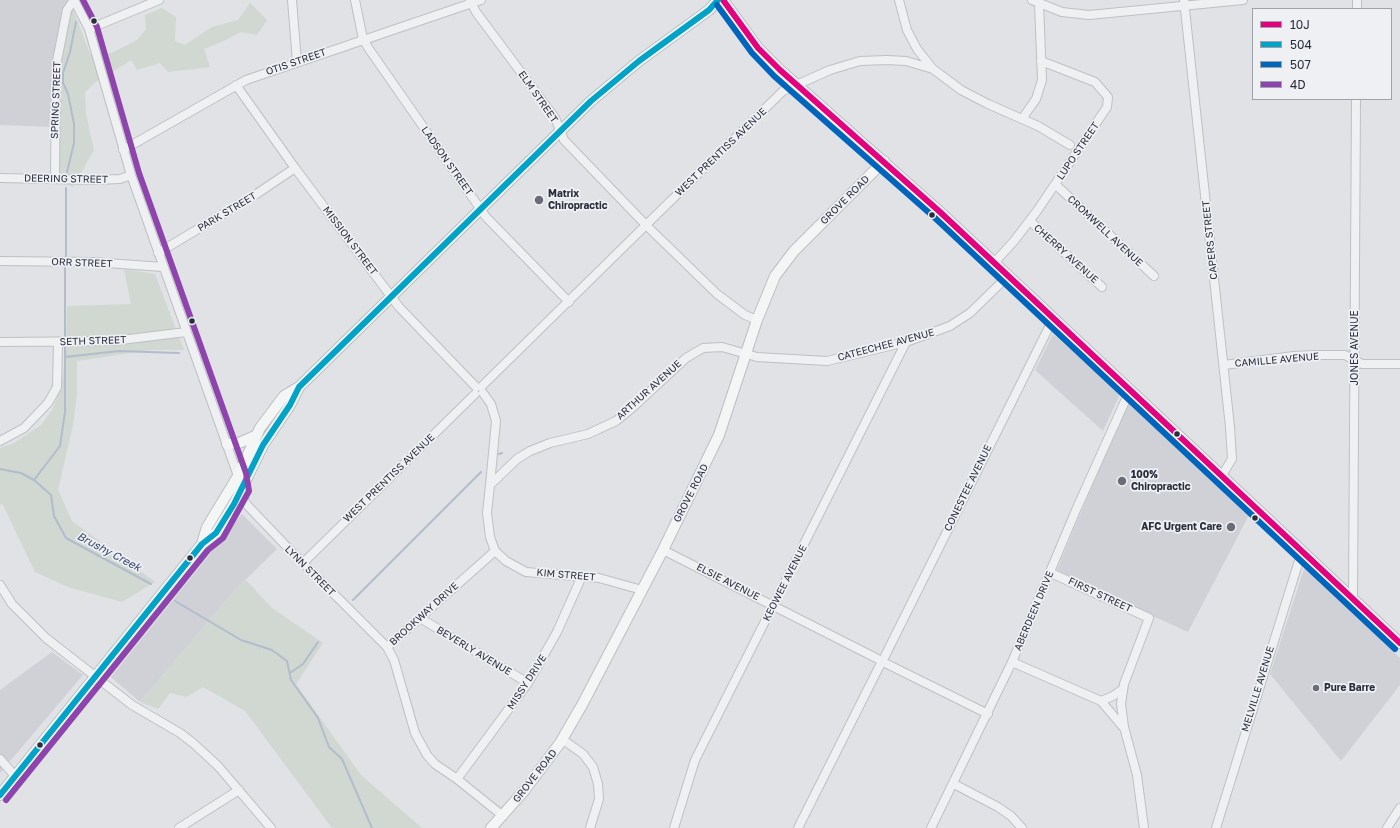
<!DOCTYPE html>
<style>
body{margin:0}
#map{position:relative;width:1400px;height:828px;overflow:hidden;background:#e0e2e5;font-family:"Golos Text",sans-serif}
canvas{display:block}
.legend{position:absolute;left:1252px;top:8px;width:140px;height:92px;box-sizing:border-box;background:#eef0f4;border:1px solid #a0a2aa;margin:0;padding:5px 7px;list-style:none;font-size:12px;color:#2a2e3b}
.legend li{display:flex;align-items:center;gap:8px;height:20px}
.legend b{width:20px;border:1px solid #a0a2aa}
</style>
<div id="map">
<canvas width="1400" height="828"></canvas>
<ul class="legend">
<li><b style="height:5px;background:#e5007d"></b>10J</li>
<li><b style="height:5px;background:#02a3c7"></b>504</li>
<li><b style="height:5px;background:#0065bd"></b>507</li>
<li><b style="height:5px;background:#8e44ad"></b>4D</li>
</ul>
</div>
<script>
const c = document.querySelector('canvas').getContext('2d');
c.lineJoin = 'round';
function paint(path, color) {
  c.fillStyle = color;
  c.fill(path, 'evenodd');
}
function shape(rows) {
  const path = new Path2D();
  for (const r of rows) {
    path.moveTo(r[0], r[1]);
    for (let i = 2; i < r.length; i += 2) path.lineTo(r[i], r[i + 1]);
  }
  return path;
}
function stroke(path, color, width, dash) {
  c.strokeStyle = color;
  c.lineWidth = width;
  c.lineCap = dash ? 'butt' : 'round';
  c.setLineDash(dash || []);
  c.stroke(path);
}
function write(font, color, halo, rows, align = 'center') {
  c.font = font + ' "Golos Text",sans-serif';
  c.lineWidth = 3.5;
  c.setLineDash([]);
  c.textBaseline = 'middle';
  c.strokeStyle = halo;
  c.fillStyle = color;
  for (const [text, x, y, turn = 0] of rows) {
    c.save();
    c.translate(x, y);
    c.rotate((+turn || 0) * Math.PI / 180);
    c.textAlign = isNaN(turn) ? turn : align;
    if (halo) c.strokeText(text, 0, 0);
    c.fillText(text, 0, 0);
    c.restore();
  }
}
paint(shape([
 [0,0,68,0,74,12,61,36,53,127,0,125],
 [1053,334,1120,394,1103,431,1035,370],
 [1128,400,1249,515,1188,632,1096,590,1057,570],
 [242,514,277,549,234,591,140,702,111,677],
 [1305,566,1400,658,1400,685,1341,761,1270,674],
 [52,652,83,675,0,773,0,690]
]), '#cfd1d7');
paint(shape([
 [250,3,267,20,257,35,241,32,224,41,204,49,210,67,168,72,160,63,137,70,131,60,96,82,85,92,86,114,94,150,73,187,57,178,61,36,74,12,90,54,111,53,136,41,146,29,145,15,162,8,176,17,175,41,185,45,212,27,238,20],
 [124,269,155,274,184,350,150,350,77,361,77,394,73,425,58,490,72,521,155,582,122,602,68,587,35,572,3,505,0,504,0,448,14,443,41,425,52,410,61,389,66,350,67,306,131,304],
 [246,580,272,608,323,643,296,684,361,775,422,828,332,828,245,711,203,687,186,697,170,693,158,709,140,702,234,591]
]), '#d0d8d1');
stroke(shape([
 [67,172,74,143,74,124,68,94,63,83,63,73,70,52,76,22],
 [66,259,66,188],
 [65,339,65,263],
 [65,357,119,351,179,353],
 [499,454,502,453],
 [0,469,21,473,34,480,51,495,54,516,66,538,151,584],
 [34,480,60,446,65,412,65,347],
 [353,600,481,472],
 [175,601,241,640,272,650,287,661,291,680,318,718,329,747,342,759,372,828],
 [290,673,303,664,318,642]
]), '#b2bccc', 2);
const minor = shape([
 [74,0,89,29,131,175,238,476,243,499,247,505,289,549,387,647,394,660,415,733,427,755,435,764,457,779,503,816],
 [292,0,297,62],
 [355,0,363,39,369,49,486,217,569,302],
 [470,0,476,12,555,118,564,140,644,223],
 [899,0,907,30,917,49,932,68],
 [1032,0,1062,12,1089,15,1243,0],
 [1184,0,1230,427,1232,459,1221,477],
 [1357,9,1357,0],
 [89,29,159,0],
 [236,85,295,168,399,307,476,387],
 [1022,119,1036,99,1042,80,1039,3],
 [123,150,246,80,481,0],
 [0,178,96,180,120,179,131,175],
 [55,179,56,66,67,10,74,0],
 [1056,185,1154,276],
 [1030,221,1102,287],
 [648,223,783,91,830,70,860,61,887,60,906,61,933,69,961,90,988,104,1038,126,1070,145],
 [649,228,717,294,745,315,757,320],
 [158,253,258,193,295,168],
 [0,261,93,262,163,267],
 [994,263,1014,241,1037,211,1107,107,1108,97,1095,82,1041,61],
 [0,342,113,341,186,332],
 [1224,365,1294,356,1314,355,1345,355,1362,364,1400,364],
 [481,387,643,228],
 [483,393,491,404,496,421,490,485],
 [0,441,24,428,48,403,57,387,58,343],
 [663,550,878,659],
 [303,563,475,394],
 [1051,573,1149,618,1124,684,1121,704,1124,727,1137,775,1144,828],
 [0,585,12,604,46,638,132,705,180,733,193,743,218,766,271,828],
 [642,590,599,578,526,572,506,561,495,551,490,537,487,513,490,485,517,459,530,451,550,443,588,434,616,421,632,408,686,358,703,348,722,347,757,357,827,361,906,342,950,326,970,313,1008,276],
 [1353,598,1356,99],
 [420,618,528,683],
 [387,647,495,551],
 [884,658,1053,319],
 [1012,662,1101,701,1113,696,1123,689],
 [885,663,988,714],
 [1101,701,1123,727],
 [562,739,583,754,593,767,598,784,599,799,590,828],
 [0,759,15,776],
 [457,779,528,683,557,632,582,576],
 [954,784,998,807,1011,816,1022,828],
 [179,828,239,790],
 [674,828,695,760,906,342],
 [798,828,880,665],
 [931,828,1012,662,1076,510,1130,390],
 [1216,828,1302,551],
 [1387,828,1400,808]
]);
const major = shape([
 [723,0,758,48,780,70,940,212,1400,643],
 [227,444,239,443,257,435],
 [202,544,207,527,238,476,260,428,284,396,299,387,591,101,639,61,709,10,718,0],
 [0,795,202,544,216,533,234,504,263,445,290,405,299,387],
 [491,828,524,791,560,743,582,705,663,550,719,435,757,320,775,276,794,251,884,161]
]);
stroke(minor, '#bec0c3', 10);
stroke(major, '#bdbfc2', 12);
stroke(minor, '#eff0f2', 8);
stroke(major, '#f4f5f5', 10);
stroke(shape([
 [723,0,758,48,780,70,940,212,1400,643]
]), '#e5007d', 6);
stroke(shape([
 [0,795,202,544,216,533,234,504,263,445,290,405,299,387,591,101,639,61,709,10,718,0]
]), '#02a3c7', 6);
stroke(shape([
 [717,5,752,53,774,76,935,218,1395,649]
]), '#0065bd', 6);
stroke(shape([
 [6,800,208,550,223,538,249,491,246,473,139,173,97,27,83,0]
]), '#8e44ad', 6);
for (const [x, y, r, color] of [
 [94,21,3.5,"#2a2e3b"],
 [539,200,5,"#6a6d76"],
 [932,215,3.5,"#2a2e3b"],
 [192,321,3.5,"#2a2e3b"],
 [1177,434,3.5,"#2a2e3b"],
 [1122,481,5,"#6a6d76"],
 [1255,518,3.5,"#2a2e3b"],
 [1231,527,5,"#6a6d76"],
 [190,558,3.5,"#2a2e3b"],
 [1316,688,4,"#6a6d76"],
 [40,745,3.5,"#2a2e3b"]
]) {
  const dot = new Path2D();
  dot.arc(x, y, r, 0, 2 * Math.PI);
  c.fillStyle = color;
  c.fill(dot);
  stroke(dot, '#eef0f4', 1.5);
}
write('10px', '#2a2e3b', '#eef0f4', [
 ["OTIS STREET",296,62,-19],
 ["ELM STREET",538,97,55],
 ["SPRING STREET",56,100,-88],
 ["LUPO STREET",1078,151,-56],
 ["WEST PRENTISS AVENUE",721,152,-44],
 ["LADSON STREET",447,161,55],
 ["DEERING STREET",66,179,1],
 ["GROVE ROAD",845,200,-45],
 ["PARK STREET",227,212,-31],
 ["CROMWELL AVENUE",1105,231,43],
 ["CAPERS STREET",1210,240,-96],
 ["MISSION STREET",350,241,53],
 ["CHERRY AVENUE",1066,254,42],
 ["ORR STREET",82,263,2],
 ["SETH STREET",93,341,-2],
 ["CATEECHEE AVENUE",886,345,-15],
 ["JONES AVENUE",1355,348,-90],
 ["CAMILLE AVENUE",1277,360,-5],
 ["ARTHUR AVENUE",649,390,-42],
 ["WEST PRENTISS AVENUE",389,478,-44],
 ["CONESTEE AVENUE",968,488,-64],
 ["GROVE ROAD",691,493,-63],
 ["LYNN STREET",310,571,45],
 ["KIM STREET",566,575,5],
 ["ELSIE AVENUE",728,582,27],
 ["KEOWEE AVENUE",785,583,-63],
 ["FIRST STREET",1100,595,25],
 ["ABERDEEN DRIVE",1034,611,-67],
 ["BROOKWAY DRIVE",424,614,-42],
 ["BEVERLY AVENUE",474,651,31],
 ["MISSY DRIVE",527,682,-57],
 ["MELVILLE AVENUE",1258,689,-73],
 ["GROVE ROAD",535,776,-52]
]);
write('bold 10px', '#2a2e3b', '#eef0f4', [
 ["Matrix",548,194],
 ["Chiropractic",548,206],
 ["100%",1131,475],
 ["Chiropractic",1131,487],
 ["AFC Urgent Care",1222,527,"right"],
 ["Pure Barre",1324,688]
], 'left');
write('italic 11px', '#39496a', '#eef0f4', [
 ["Brushy Creek",109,552,28]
]);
</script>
